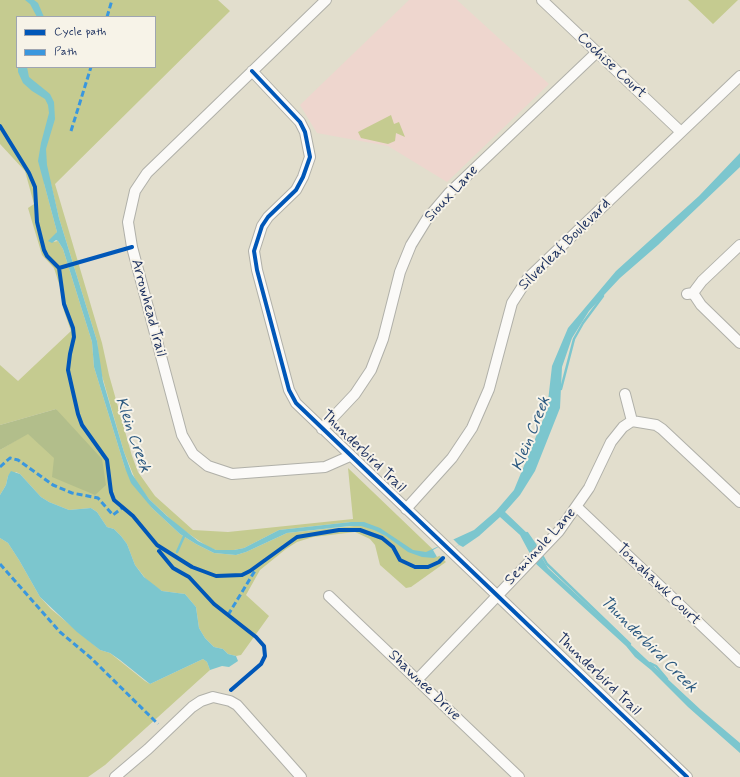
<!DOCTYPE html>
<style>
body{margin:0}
#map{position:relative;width:740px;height:777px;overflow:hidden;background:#e2decd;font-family:Mynerve,sans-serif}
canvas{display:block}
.legend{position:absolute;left:16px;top:16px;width:140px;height:52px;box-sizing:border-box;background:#f7f3e8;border:1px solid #9fa5b1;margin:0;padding:5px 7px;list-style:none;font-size:12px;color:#1b2f5e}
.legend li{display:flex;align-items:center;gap:8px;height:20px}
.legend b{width:20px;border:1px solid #9fa5b1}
</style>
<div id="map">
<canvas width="740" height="777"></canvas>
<ul class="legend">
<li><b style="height:5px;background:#0057b8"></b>Cycle path</li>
<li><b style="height:5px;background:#3a97de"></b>Path</li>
</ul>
</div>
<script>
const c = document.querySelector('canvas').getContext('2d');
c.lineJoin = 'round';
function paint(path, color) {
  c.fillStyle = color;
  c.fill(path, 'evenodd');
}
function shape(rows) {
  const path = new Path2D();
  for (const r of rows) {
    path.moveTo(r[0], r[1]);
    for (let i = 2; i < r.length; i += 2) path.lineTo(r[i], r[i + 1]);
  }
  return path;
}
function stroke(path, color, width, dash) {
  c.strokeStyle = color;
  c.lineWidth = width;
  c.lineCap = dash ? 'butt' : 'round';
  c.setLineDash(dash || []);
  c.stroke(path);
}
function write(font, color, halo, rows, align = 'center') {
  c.font = font + ' Mynerve,sans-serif';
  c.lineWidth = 4;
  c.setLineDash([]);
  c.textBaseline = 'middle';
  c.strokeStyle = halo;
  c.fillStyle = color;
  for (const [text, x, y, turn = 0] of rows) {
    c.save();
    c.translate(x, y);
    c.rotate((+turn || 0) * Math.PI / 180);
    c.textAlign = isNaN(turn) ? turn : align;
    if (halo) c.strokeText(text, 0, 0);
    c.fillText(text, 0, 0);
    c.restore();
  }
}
paint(shape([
 [409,0,457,0,549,84,447,182,388,146,317,133,300,105]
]), '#eed6ce');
paint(shape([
 [0,0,218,0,230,11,55,184,102,343,109,375,132,456,138,472,155,496,193,530,228,532,353,519,348,468,446,562,411,587,406,588,380,565,375,545,370,539,355,532,313,537,297,542,286,549,260,570,246,595,269,616,241,655,236,656,228,654,223,649,214,647,205,638,199,628,196,607,185,594,162,591,149,583,135,565,127,544,121,536,114,529,107,527,97,512,91,508,69,510,49,502,41,497,20,474,16,472,8,476,6,485,0,495,0,450,28,433,95,494,56,409,0,425,0,365,18,381,71,331,64,311,60,287,54,268,42,255,28,208,34,204,25,171,0,144],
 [17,17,155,17,155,67,17,67],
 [44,183,51,184,59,218,97,341,100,369,124,452,137,484,149,499,179,527,208,547,216,550,234,550,244,548,279,530,351,522,354,526,287,533,246,552,236,555,214,553,196,544,180,534,152,508,125,468,94,367,92,342,63,249,58,241,53,242,57,232],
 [688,0,738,0,713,24],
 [391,115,394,124,399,122,405,137,396,133,395,141,388,144,361,138,358,132],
 [0,538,8,543,19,560,40,597,51,609,100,650,110,653,145,681,150,684,203,659,207,662,210,670,105,765,88,777,0,777]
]), '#c5cb90');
paint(shape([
 [56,409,102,459,106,485,95,495,52,477,54,458,28,434,0,450,0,425]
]), '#b2be8b');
paint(shape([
 [25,0,34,0,38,3,44,17,37,17,30,4],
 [18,67,27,67,29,77,50,94,54,102,55,119,46,149,47,165,59,218,97,341,103,381,124,452,132,474,149,499,167,516,198,541,216,550,234,550,244,548,279,530,351,522,364,522,380,528,413,550,426,552,474,530,496,511,514,490,547,410,552,366,568,328,616,271,699,196,740,153,740,167,658,245,620,278,589,311,572,338,562,367,560,408,535,471,520,495,505,512,528,534,548,568,701,710,740,743,740,753,688,707,651,670,635,657,626,646,535,563,520,535,500,517,479,536,463,547,459,545,434,558,422,557,408,552,386,536,374,530,361,526,350,526,287,533,246,552,236,555,214,553,196,544,180,534,152,508,131,483,125,468,94,367,92,342,63,249,58,241,56,240,52,243,48,241,57,232,38,161,41,143,49,113,48,105,45,99,32,91,23,83,18,72],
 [11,471,20,474,41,497,49,502,69,510,91,508,97,512,107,527,114,529,121,536,127,544,135,565,144,577,162,591,185,594,196,607,199,628,205,638,214,647,223,649,228,654,236,656,238,661,229,667,222,666,210,670,207,662,203,659,150,684,120,660,110,653,100,650,77,632,40,597,19,560,8,543,0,538,0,495,6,485,8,476]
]), '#7cc6ce');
paint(shape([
 [453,539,459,545,437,557,433,550]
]), '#e2decd');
stroke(shape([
 [561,389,574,339,583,323,603,296],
 [527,533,536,546],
 [177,552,185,534],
 [543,557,547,564,630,644],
 [650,663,656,666,667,679]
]), '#7cc6ce', 2.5);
const minor = shape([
 [326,0,147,173,135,191,128,222,132,247,182,435,193,454,208,466,232,474,325,467,350,456],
 [542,0,681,132],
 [252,71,300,122,305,132,310,157,303,177,296,190,268,217,262,226,254,251,257,270,289,390,296,403,687,777],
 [693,293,701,305,740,343],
 [687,294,693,293,702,281,740,245],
 [625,394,632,421],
 [632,421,656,425,662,429,740,502],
 [322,429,355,394,371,370,383,339,400,272,411,245,427,219,450,192,597,52],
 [577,507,740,662],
 [406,509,452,458,472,428,489,389,512,303,528,278,740,76],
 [329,596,519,777],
 [417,680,559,531,589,488,611,442,623,427,632,421],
 [115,777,148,749,192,707,201,701,213,697,230,701,237,705,301,777]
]);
stroke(minor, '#b0b0a9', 12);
stroke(minor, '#fbfaf8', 10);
stroke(shape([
 [107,17,112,0],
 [71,131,91,67],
 [0,467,10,458,18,460,53,485,72,493,98,498,113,515,122,508],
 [0,564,60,632,91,658,158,724],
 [228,615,256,569]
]), '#3a97de', 3, [6, 3]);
stroke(shape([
 [252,71,300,122,305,132,310,157,303,177,296,190,268,217,262,226,254,251,257,270,289,390,296,403,687,777],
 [0,126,29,173,35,187,37,222,44,250,47,256,59,268],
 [59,268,64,304,73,328,74,337,70,354,68,370,78,414,82,425,107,460,111,492,114,500,133,516,157,545,192,567,216,576,242,575,250,571,297,537,339,530,360,530,382,538,393,547,400,560,415,567,428,567,439,562,443,558],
 [59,268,132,247],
 [159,551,173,568,189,577,214,604,256,637,264,646,265,656,261,664,231,690]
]), '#0057b8', 4);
write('15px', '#1b2f5e', '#f7f3e8', [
 ["Cochise Court",611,66,43],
 ["Sioux Lane",452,194,-47],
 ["Silverleaf Boulevard",565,245,-45],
 ["Arrowhead Trail",148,308,75],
 ["Thunderbird Trail",363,452,44],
 ["Seminole Lane",541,547,-48],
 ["Tomahawk Court",658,585,44],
 ["Thunderbird Trail",598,675,44],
 ["Shawnee Drive",424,686,44]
]);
write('italic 16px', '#2b5980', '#f7f3e8', [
 ["Klein Creek",532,434,-68],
 ["Klein Creek",132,435,71],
 ["Thunderbird Creek",648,645,45]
]);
</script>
